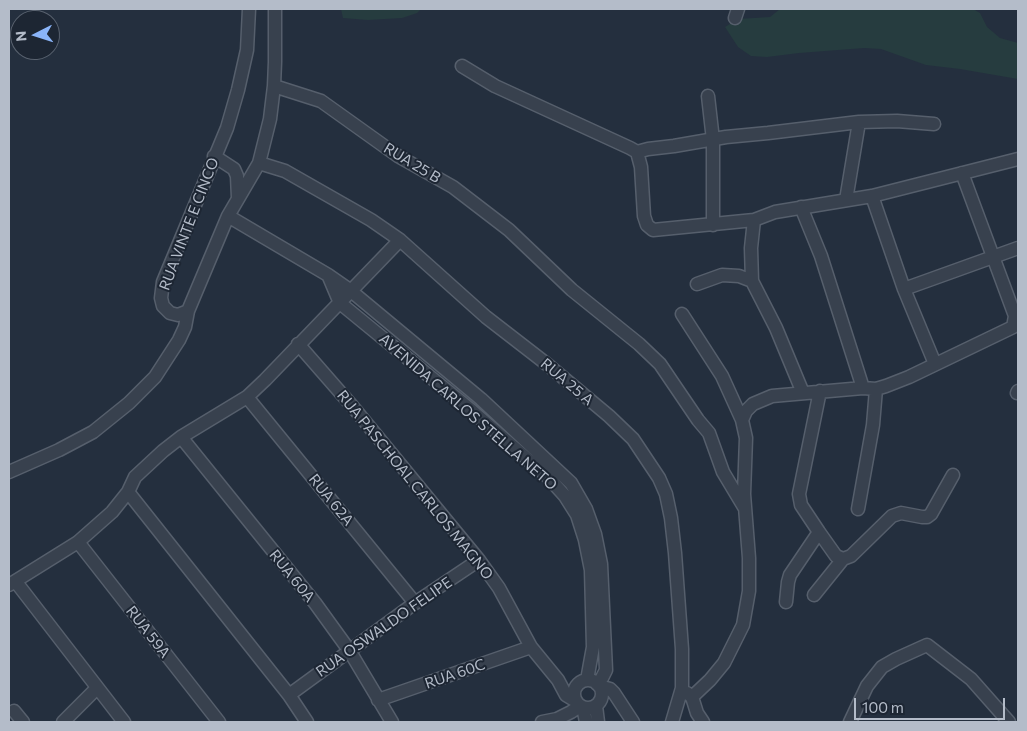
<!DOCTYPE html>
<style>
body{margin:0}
#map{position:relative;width:1027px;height:731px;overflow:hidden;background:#242f3e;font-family:Commissioner,sans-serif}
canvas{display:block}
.frame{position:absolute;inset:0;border:10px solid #b4bcc9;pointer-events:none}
.north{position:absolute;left:10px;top:10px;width:50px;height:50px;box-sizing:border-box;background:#1d2633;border:1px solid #59626f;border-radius:50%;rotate:265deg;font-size:14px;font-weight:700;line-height:20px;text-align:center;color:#b4bcc9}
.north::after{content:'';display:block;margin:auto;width:18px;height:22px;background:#8ab4f8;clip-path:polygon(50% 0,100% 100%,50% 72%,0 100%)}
.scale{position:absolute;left:854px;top:698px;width:151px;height:22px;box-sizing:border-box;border:2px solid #b4bcc9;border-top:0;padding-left:6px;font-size:15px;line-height:18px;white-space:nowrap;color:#b4bcc9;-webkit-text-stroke:4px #1d2633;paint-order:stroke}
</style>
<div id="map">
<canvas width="1027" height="731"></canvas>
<div class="frame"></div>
<div class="north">N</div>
<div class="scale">100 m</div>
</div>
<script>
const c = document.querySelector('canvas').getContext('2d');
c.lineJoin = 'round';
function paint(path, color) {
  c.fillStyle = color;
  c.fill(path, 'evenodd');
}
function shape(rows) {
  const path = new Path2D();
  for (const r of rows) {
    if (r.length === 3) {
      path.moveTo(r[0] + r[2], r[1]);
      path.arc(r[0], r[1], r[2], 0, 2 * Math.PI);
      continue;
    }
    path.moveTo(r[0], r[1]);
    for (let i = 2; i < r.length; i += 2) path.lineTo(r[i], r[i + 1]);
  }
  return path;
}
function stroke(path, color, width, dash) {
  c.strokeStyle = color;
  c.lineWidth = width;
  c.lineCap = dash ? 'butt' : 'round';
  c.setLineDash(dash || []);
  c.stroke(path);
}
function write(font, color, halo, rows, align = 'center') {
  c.font = font + ' Commissioner,sans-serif';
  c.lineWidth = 4;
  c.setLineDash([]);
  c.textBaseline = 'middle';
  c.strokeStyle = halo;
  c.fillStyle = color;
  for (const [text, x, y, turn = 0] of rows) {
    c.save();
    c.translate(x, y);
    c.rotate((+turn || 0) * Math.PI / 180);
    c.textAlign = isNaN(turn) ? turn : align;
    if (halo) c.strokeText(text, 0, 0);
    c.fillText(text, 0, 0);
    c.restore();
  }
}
paint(shape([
 [341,9,421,9,417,13,402,18,368,20,343,18],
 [780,9,973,9,980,13,987,27,1000,38,1018,43,1018,79,960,69,926,65,881,49,864,48,799,53,767,57,751,56,738,47,725,27,738,19,770,17]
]), '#263c3f');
const minor = shape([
 [249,9,247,50,238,90,227,128,163,282,161,298,163,306,170,313,178,315,188,311,228,216,259,163,270,119,274,86,275,62,275,9],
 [735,18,738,9],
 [462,66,495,86,630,148,637,152,641,167,644,216,647,225,653,230,754,220,775,212,872,196,1018,159],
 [274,86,321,101,398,156,453,187,509,230,572,290,639,344,660,364,698,420,709,433,723,472,744,507],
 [708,96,713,140,713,225],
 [637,152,648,149,674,146,726,137,768,133,859,122,897,121,934,124],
 [214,156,234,169,237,176,238,198],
 [259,163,285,171,371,220,400,240,486,317,548,365,609,416,633,439,659,478,666,494,671,518,675,553,682,649,682,688,672,722],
 [872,196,904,289,935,364],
 [846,200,859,122],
 [801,207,821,256,863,388],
 [228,216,328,275,351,291,481,399,571,483,586,509,595,534,601,564,606,670,602,678,597,684],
 [754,220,751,248,752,281,776,328,803,393],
 [329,277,340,303,472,411,547,476,565,496,577,515,585,540,591,570,593,647,587,680],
 [697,284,722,275,739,276,752,281],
 [904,289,1018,248],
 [682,314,722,376,742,420,746,438,744,494,749,558,749,591,743,625,724,663,710,680,692,697],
 [298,344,353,407,479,560,499,588,531,647,558,680,566,695,576,701],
 [820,391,799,494,801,505,819,532,836,556,843,559],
 [1017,393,1018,391],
 [247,397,415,603],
 [742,420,746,411,753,404,772,396,863,388,876,389,886,386,909,377,1013,327,1015,316,962,173],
 [181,437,315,603,349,650,392,722],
 [9,472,59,450,93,432,129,403,155,377,179,340,185,327,188,311],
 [128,492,289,695,307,722],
 [858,509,873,425,876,389],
 [78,542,219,722],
 [16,582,124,722],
 [9,585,78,542,112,512,128,492,135,477,163,451,181,437,247,397,265,380,400,240],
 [814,595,843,559,851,556,892,516,901,513,922,517,927,517,931,514,953,475],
 [786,602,788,582,790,575,819,532],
 [588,694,14],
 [599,686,610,689,614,693,633,722],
 [687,693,692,697,697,713,703,722],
 [289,695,415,603,479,560],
 [378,700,531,647],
 [596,706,598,722],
 [583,707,586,722],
 [14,711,23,722],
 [63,722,97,688],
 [542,722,557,719,571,712,580,706],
 [850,722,867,686,882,667,896,659,927,645,971,679,1009,722]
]);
stroke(minor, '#565f6c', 15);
stroke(minor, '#38414e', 12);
write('15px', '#b4bcc9', '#1d2633', [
 ["RUA 25 B",412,163,31],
 ["RUA VINTE E CINCO",189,224,-69],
 ["RUA 25 A",567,382,40],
 ["AVENIDA CARLOS STELLA NETO",468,412,41],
 ["RUA PASCHOAL CARLOS MAGNO",415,485,51],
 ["RUA 62A",331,500,51],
 ["RUA 60A",292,576,51],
 ["RUA OSWALDO FELIPE",384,627,-35],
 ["RUA 59A",148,632,52],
 ["RUA 60C",455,674,-19]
]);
</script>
